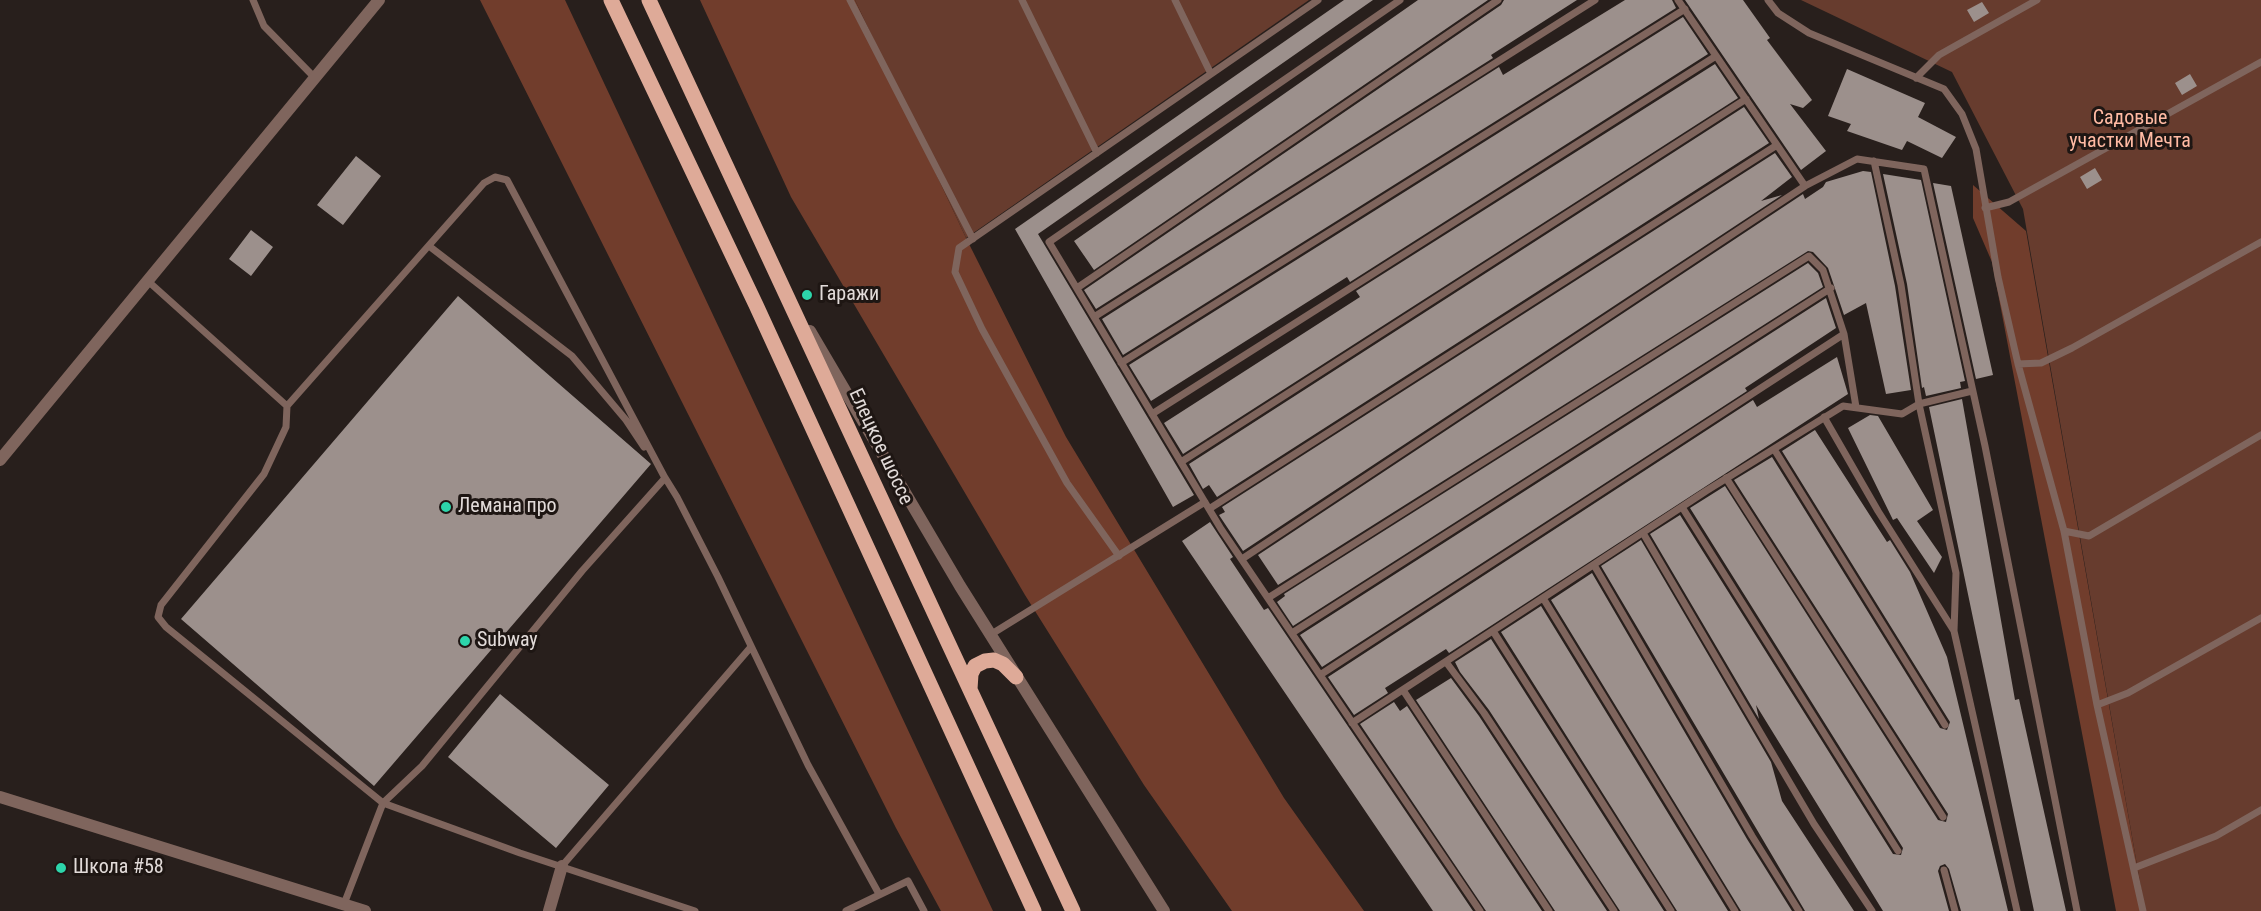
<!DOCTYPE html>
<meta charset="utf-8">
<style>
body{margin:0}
canvas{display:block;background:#281f1c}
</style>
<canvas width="2261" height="911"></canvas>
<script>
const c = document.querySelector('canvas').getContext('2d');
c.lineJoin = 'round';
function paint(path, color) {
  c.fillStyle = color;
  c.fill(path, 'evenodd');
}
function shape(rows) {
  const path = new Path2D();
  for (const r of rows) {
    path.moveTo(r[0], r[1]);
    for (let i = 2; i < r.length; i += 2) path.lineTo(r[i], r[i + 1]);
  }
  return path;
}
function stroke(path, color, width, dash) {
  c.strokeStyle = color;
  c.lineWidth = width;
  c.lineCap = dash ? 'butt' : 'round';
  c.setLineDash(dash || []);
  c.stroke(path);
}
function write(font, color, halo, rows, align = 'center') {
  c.font = font + ' "Roboto Condensed",sans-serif';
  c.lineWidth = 6;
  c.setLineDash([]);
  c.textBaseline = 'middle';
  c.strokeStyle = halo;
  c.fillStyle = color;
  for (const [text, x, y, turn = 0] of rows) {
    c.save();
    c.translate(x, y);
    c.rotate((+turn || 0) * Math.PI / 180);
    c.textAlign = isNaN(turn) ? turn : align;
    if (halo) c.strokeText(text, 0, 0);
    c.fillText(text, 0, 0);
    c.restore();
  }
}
paint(shape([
 [855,0,1309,0,966,238],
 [1801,0,2261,0,2261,911,2145,911,2023,209,1952,72]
]), '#673c2e');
paint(shape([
 [480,0,565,0,993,911,941,911,896,828],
 [700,0,855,0,966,238,1066,437,1284,798,1364,911,1232,911,1144,785,1025,595,791,197],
 [1973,185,2026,231,2145,911,2116,911,1992,262,1973,218]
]), '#713d2c');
paint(shape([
 [1344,0,1373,0,1038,234,1194,495,1173,507,1015,229],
 [1418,0,1488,0,1094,270,1074,241],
 [1504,0,1577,0,1491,55,1493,58,1096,309,1084,290,1501,5],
 [1625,0,1672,0,1676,8,1123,355,1102,319,1499,67,1503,75],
 [1685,0,1743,0,1770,38,1767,40,1812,100,1803,108,1790,104,1826,151,1801,170],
 [1982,2,1989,13,1974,22,1967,10],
 [1683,17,1708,54,1350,282,1347,277,1151,401,1129,365],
 [1715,64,1738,98,1183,454,1164,423,1360,297,1356,291],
 [1847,69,1925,103,1918,117,1956,137,1942,158,1907,141,1902,150,1847,131,1851,124,1828,116],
 [2190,74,2197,86,2182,95,2175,83],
 [1744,107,1769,143,1217,497,1209,485,1203,489,1189,464],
 [1775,153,1792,177,1761,201,1782,195,1243,551,1219,515,1225,512,1222,507],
 [356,156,381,176,343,225,317,205],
 [2095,168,2102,180,2087,189,2080,177],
 [1863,171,1871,172,1895,286,1911,390,1886,394,1866,303,1844,315,1828,268,1813,252,1808,251,1278,585,1258,555,1803,194,1805,199,1823,187,1826,182],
 [1883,174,1921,180,1965,381,1960,382,1961,388,1926,396,1924,387,1922,388,1907,284],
 [1933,183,1951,186,1993,375,1976,379],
 [251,230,273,247,251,276,229,259],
 [1808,263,1818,273,1823,287,1293,626,1277,602,1285,596,1284,594],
 [458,296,651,464,374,786,181,619],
 [1826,298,1836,328,1745,388,1747,391,1322,667,1300,635],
 [1837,357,1848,394,1449,653,1446,649,1385,688,1388,693,1354,715,1328,677,1753,400,1757,407],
 [1962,399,2015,700,2019,699,2066,911,2034,911,1929,407],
 [1870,415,1878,416,1933,510,1917,521,1942,557,1934,573,1897,518,1893,520,1848,428],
 [1815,430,1887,542,1890,540,1910,572,1947,657,2008,911,1961,911,1949,869,1945,864,1940,866,1938,871,1949,911,1883,911,1756,705,1759,719,1650,534,1680,515,1893,854,1901,855,1903,848,1690,508,1725,486,1938,820,1946,822,1948,814,1734,480,1772,457,1940,728,1947,730,1950,722,1782,451],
 [1210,522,1233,557,1230,559,1264,610,1268,608,1473,911,1433,911,1182,541],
 [1641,540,1771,762,1782,801,1854,911,1805,911,1601,566],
 [1592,573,1747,839,1792,911,1741,911,1551,600],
 [1541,606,1728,911,1677,911,1501,632],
 [1491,639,1664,911,1620,911,1489,710,1460,672,1455,662],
 [1451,678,1479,716,1607,911,1555,911,1416,700],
 [500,694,609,785,556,848,448,757],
 [1394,702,1400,711,1407,706,1542,911,1486,911,1360,724]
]), '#9c908c');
stroke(shape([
 [253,0,264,26,314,77],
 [850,0,973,239],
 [1022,0,1097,153],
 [1175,0,1211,74],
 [1400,0,1049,242,1221,529,1480,911],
 [1678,0,1805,186,1857,159,1924,169,1985,446,2077,911],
 [1768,0,1778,13,1809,33,1944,89,1962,114,1976,149,1998,277,2018,364,2064,531,2097,705,2143,911],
 [1916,78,1939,55,2037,0],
 [1874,161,1901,285,1919,404,1956,573,1954,631,2017,911],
 [1985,208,2009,202,2261,62],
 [429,246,572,356,626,420,644,447],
 [149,282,287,406],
 [1077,288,1498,0],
 [1094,317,1595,0],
 [1121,363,1685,9],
 [2018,364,2041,363,2072,348,2261,242],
 [1152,414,1716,56],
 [1824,417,1878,511,1954,631],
 [1774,449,1945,725],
 [1181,462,1746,99],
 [664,476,677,497,718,577,808,765,879,894],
 [1726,478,1943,817],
 [1682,507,1898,851],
 [1209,509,1777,145],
 [2064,531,2089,536,2261,435],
 [1643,533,1814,824,1872,911],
 [1119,556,1067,483,982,329,955,272,959,248,1318,0],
 [1242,559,1805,186],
 [1594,565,1752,836,1799,911],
 [1268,598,1809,256,1823,270,1844,334],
 [1543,598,1735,911],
 [1493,631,1671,911],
 [1292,633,1831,288],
 [990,635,1205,502],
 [1446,662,1484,713,1614,911],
 [1320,675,1844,334,1856,407],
 [1403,690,1549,911],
 [2097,705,2128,693,2261,618],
 [1352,723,1706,491,1843,406,1902,414,1919,404,1972,391],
 [562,866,750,648],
 [2134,868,2216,836,2261,810],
 [1944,870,1955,911],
 [344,904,383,803,422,766,582,571,665,478,507,180,495,177,484,183,287,406,286,427,264,474,161,605,158,617,166,627,383,803,520,853,695,911],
 [846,911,908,881,924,911]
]), '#7f655d', 7);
stroke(shape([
 [810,331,960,586,1164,911],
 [0,460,379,0],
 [0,797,365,911],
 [549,911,562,866]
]), '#7f655d', 12);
stroke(shape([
 [611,0,756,305,1034,911],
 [649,0,1073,911],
 [970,689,971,674,975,666,985,661,994,660,1003,664,1016,677]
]), '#deaa98', 15);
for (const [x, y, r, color] of [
 [807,295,6,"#2dd5ab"],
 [446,507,6,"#2dd5ab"],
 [465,641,6,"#2dd5ab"],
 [61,868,6,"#2dd5ab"]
]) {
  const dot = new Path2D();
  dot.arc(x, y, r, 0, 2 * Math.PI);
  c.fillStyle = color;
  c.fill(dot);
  stroke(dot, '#1e1613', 2);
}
write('20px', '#ffbaa3', '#1e1613', [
 ["Садовые",2130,119],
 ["участки Мечта",2130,142]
]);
write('20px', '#e2dbd9', '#1e1613', [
 ["Гаражи",819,295],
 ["Лемана про",458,507],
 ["Subway",477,641],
 ["Школа #58",73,868]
], 'left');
write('20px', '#e2dbd9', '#1e1613', [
 ["Елецкое шоссе",880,447,65]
]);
</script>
